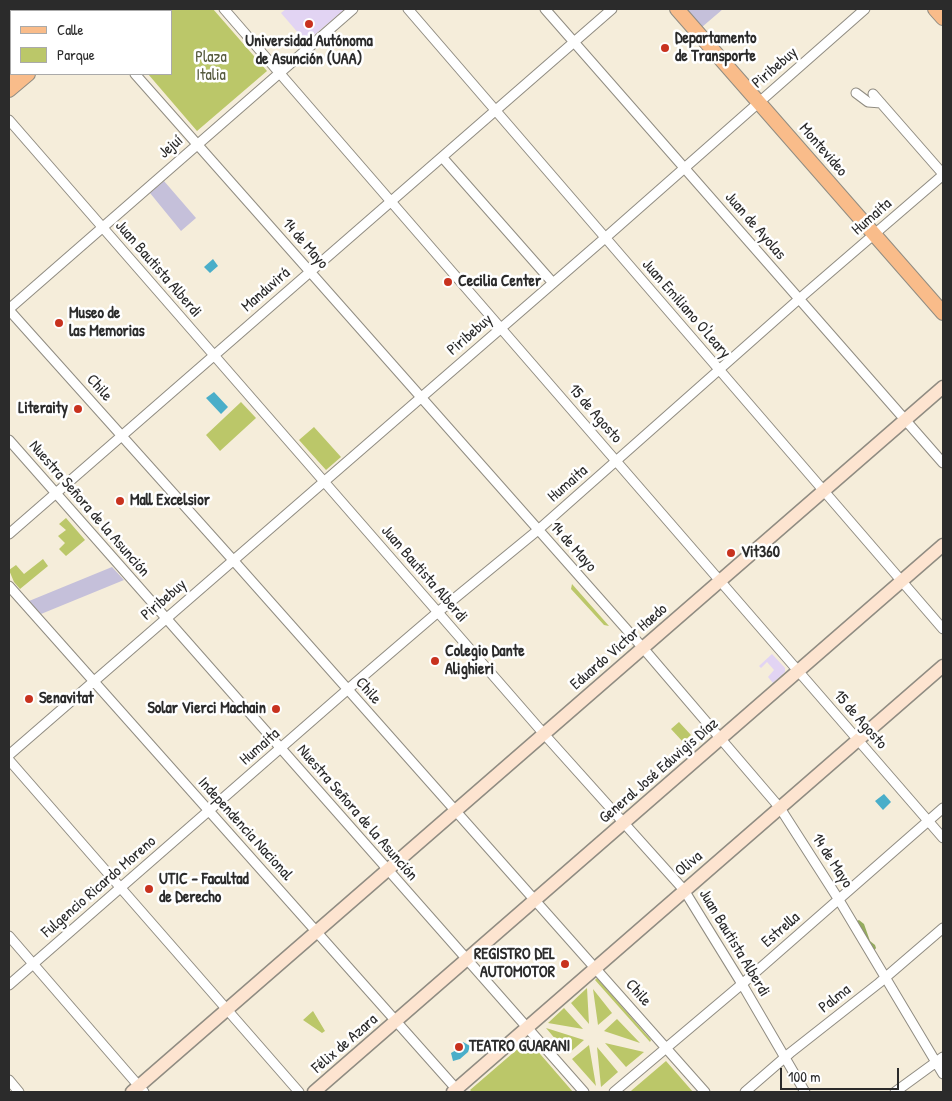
<!DOCTYPE html>
<meta charset="utf-8">
<style>
body{margin:0}
#map{position:relative;width:952px;height:1101px;overflow:hidden;background:#f5edda;font-family:"Patrick Hand",sans-serif}
canvas{display:block}
.frame{position:absolute;inset:0;border:10px solid #2b2b2b;pointer-events:none}
.legend{position:absolute;left:10px;top:10px;width:162px;height:65px;box-sizing:border-box;background:#fff;border:1px solid #aaa;margin:0;padding:6px 9px;list-style:none;font-size:15px;color:#2b2b2b}
.legend li{display:flex;align-items:center;gap:10px;height:25px}
.legend b{width:25px;border:1px solid #aaa}
.scale{position:absolute;left:780px;top:1068px;width:119px;height:22px;box-sizing:border-box;border:2px solid #2b2b2b;border-top:0;padding-left:6px;font-size:15px;line-height:18px;white-space:nowrap;color:#2b2b2b;-webkit-text-stroke:4px #fff;paint-order:stroke}
</style>
<div id="map">
<canvas width="952" height="1101"></canvas>
<div class="frame"></div>
<ul class="legend">
<li><b style="height:6px;background:#f9bc8a"></b>Calle</li>
<li><b style="height:14px;background:#bbc769"></b>Parque</li>
</ul>
<div class="scale">100 m</div>
</div>
<script>
const c = document.querySelector('canvas').getContext('2d');
c.lineJoin = 'round';
function paint(path, color) {
  c.fillStyle = color;
  c.fill(path, 'evenodd');
}
function shape(rows) {
  const path = new Path2D();
  for (const r of rows) {
    path.moveTo(r[0], r[1]);
    for (let i = 2; i < r.length; i += 2) path.lineTo(r[i], r[i + 1]);
  }
  return path;
}
function stroke(path, color, width, dash) {
  c.strokeStyle = color;
  c.lineWidth = width;
  c.lineCap = dash ? 'butt' : 'round';
  c.setLineDash(dash || []);
  c.stroke(path);
}
function write(font, color, halo, rows, align = 'center') {
  c.font = font + ' "Patrick Hand",sans-serif';
  c.lineWidth = 5;
  c.setLineDash([]);
  c.textBaseline = 'middle';
  c.strokeStyle = halo;
  c.fillStyle = color;
  for (const [text, x, y, turn = 0] of rows) {
    c.save();
    c.translate(x, y);
    c.rotate((+turn || 0) * Math.PI / 180);
    c.textAlign = isNaN(turn) ? turn : align;
    if (halo) c.strokeText(text, 0, 0);
    c.fillText(text, 0, 0);
    c.restore();
  }
}
paint(shape([
 [286,9,345,9,306,42,281,13],
 [772,654,785,668,785,672,773,683,768,677,774,670,767,662,761,668,759,666]
]), '#e2d4f3');
paint(shape([
 [9,9,37,9,40,11,11,11,11,24,9,21],
 [687,9,723,9,702,27],
 [164,181,196,218,181,231,150,193],
 [112,567,124,580,41,614,29,601]
]), '#c5c0da');
paint(shape([
 [119,9,213,9,267,71,197,131,148,74,171,74,171,11,116,11],
 [241,402,256,418,220,451,206,435],
 [314,427,341,457,326,470,299,440],
 [66,518,85,540,66,556,59,549,65,543,58,536,66,530,59,524],
 [43,559,48,566,20,589,14,582,9,570,16,565,24,574],
 [572,584,609,626,604,625,571,589],
 [679,722,691,735,683,742,671,729],
 [597,978,651,1040,650,1042,595,980],
 [587,988,589,1024,571,1003],
 [593,989,612,1013,598,1025],
 [564,1008,583,1029,548,1023],
 [313,1011,325,1031,322,1033,303,1020],
 [617,1019,640,1043,604,1031],
 [546,1028,584,1040,568,1054],
 [528,1040,573,1092,472,1092,470,1090],
 [605,1043,644,1052,626,1067],
 [589,1045,596,1086,572,1059],
 [597,1047,618,1072,601,1087],
 [666,1061,693,1092,630,1092,632,1090]
]), '#bbc769');
paint(shape([
 [859,920,864,924,870,941,875,945,876,948,874,951,862,947,860,944,856,931,857,921]
]), '#94ac5d');
paint(shape([
 [213,259,218,266,210,273,204,267],
 [214,392,228,407,221,414,206,398],
 [884,794,891,802,883,810,875,801],
 [463,1042,470,1046,468,1052,460,1059,453,1061,451,1053,458,1049]
]), '#4aaec9');
const street = shape([
 [224,9,943,838],
 [408,9,943,629],
 [545,9,943,463],
 [135,74,643,648,780,808,839,900,943,1074],
 [856,93,868,102,881,103],
 [873,94,943,174],
 [9,120,544,734,684,890,742,984,805,1092],
 [442,157,553,283],
 [9,309,353,9],
 [9,310,233,560,705,1092],
 [9,440,584,1092],
 [9,534,612,9],
 [9,586,459,1092],
 [9,755,605,238,865,9],
 [9,760,299,1092],
 [9,936,144,1092],
 [9,985,347,690,438,612,538,530,799,299,943,175],
 [9,1080,19,1092],
 [614,1092,742,984,943,808],
 [745,1092,790,1053,879,983,943,928],
 [895,1092,943,1057]
]);
const secondary = shape([
 [132,1092,943,387],
 [314,1092,943,545],
 [453,1092,943,666]
]);
const primary = shape([
 [677,9,943,313],
 [935,9,943,18],
 [84,11,87,9],
 [102,11,104,9],
 [9,75,11,73],
 [9,90,28,74]
]);
stroke(street, '#908c82', 11);
stroke(secondary, '#908c82', 15);
stroke(primary, '#908c82', 16);
stroke(street, '#fff', 9);
stroke(secondary, '#fde4d0', 12);
stroke(primary, '#f9bc8a', 14);
for (const [x, y, r, color] of [
 [309,24,5,"#c8321e"],
 [665,48,5,"#c8321e"],
 [448,282,5,"#c8321e"],
 [59,323,5,"#c8321e"],
 [78,409,5,"#c8321e"],
 [120,501,5,"#c8321e"],
 [731,553,5,"#c8321e"],
 [435,661,5,"#c8321e"],
 [29,699,5,"#c8321e"],
 [276,709,5,"#c8321e"],
 [149,889,5,"#c8321e"],
 [565,964,5,"#c8321e"],
 [459,1047,5,"#c8321e"]
]) {
  const dot = new Path2D();
  dot.arc(x, y, r, 0, 2 * Math.PI);
  c.fillStyle = color;
  c.fill(dot);
  stroke(dot, '#fff', 2);
}
write('bold 16px', '#2b2b2b', '#fff', [
 ["Departamento",675,39],
 ["de Transporte",675,57],
 ["Universidad Autónoma",309,42,"center"],
 ["de Asunción (UAA)",309,60,"center"],
 ["Cecilia Center",458,282],
 ["Museo de",69,314],
 ["las Memorias",69,332],
 ["Literaity",68,409,"right"],
 ["Mall Excelsior",130,501],
 ["Vit360",741,553],
 ["Colegio Dante",445,652],
 ["Alighieri",445,670],
 ["Senavitat",39,699],
 ["Solar Vierci Machain",266,709,"right"],
 ["UTIC - Facultad",159,880],
 ["de Derecho",159,898],
 ["REGISTRO DEL",555,955,"right"],
 ["AUTOMOTOR",555,973,"right"],
 ["TEATRO GUARANI",469,1047]
], 'left');
write('16px', '#565a3e', '#fff', [
 ["Plaza",211,58],
 ["Italia",211,76]
]);
write('16px', '#2b2b2b', '#fff', [
 ["Piribebuy",775,68,-41],
 ["Jejuí",171,147,-41],
 ["Montevideo",823,150,49],
 ["Humaita",872,217,-41],
 ["Juan de Ayolas",755,226,49],
 ["14 de Mayo",305,244,49],
 ["Juan Bautista Alberdi",158,269,49],
 ["Manduvirá",266,290,-41],
 ["Juan Emiliano O'Leary",686,309,49],
 ["Piribebuy",470,335,-41],
 ["Chile",99,388,48],
 ["15 de Agosto",595,414,49],
 ["Humaita",568,484,-41],
 ["Nuestra Señora de la Asunción",89,509,49],
 ["14 de Mayo",573,547,48],
 ["Juan Bautista Alberdi",424,574,49],
 ["Piribebuy",164,600,-41],
 ["Eduardo Victor Haedo",619,647,-41],
 ["Chile",368,691,48],
 ["15 de Agosto",860,720,49],
 ["Humaita",260,747,-41],
 ["General José Eduvigis Díaz",659,771,-41],
 ["Nuestra Señora de la Asunción",357,813,49],
 ["Independencia Nacional",245,829,48],
 ["14 de Mayo",832,861,57],
 ["Oliva",689,864,-40],
 ["Fulgencio Ricardo Moreno",99,887,-41],
 ["Estrella",781,930,-41],
 ["Juan Bautista Alberdi",734,943,59],
 ["Chile",638,993,48],
 ["Palma",835,999,-38],
 ["Félix de Azara",345,1044,-41]
]);
</script>
